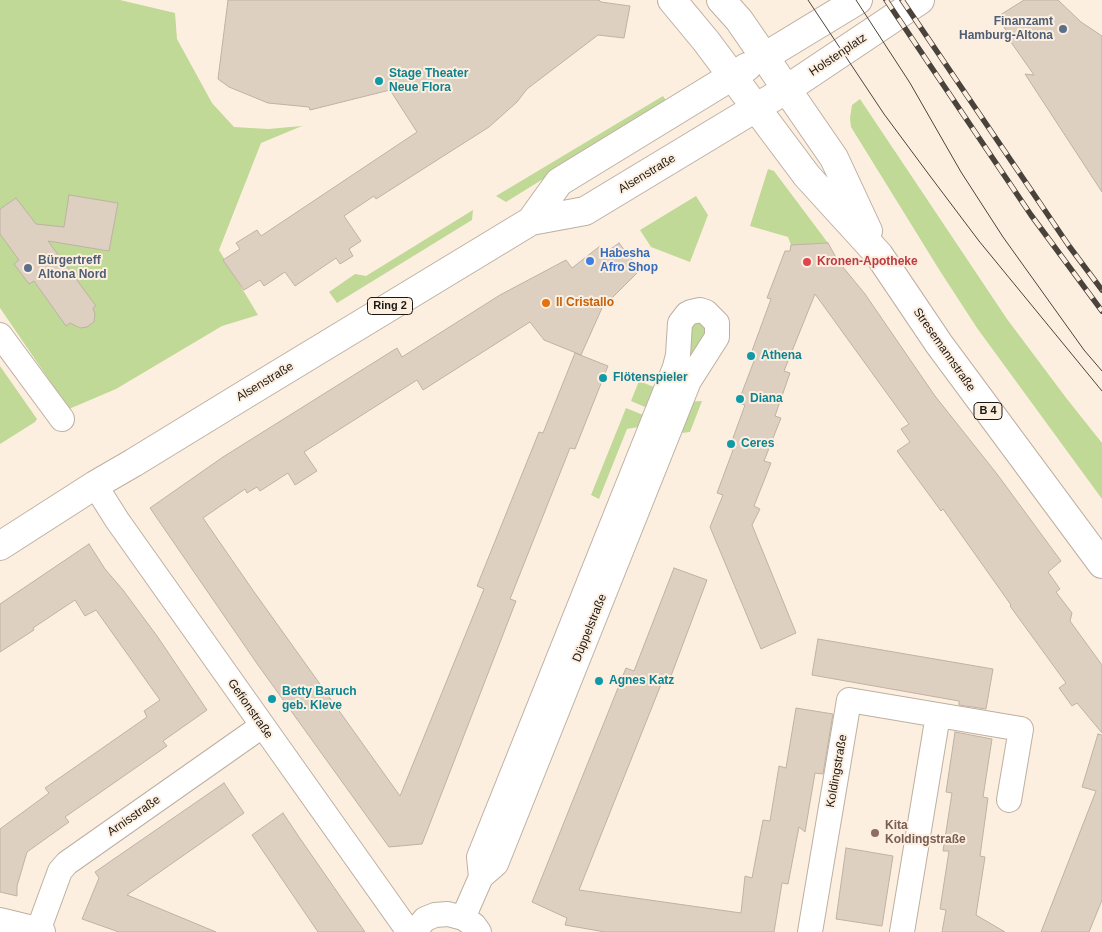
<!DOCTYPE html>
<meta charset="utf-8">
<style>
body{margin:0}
canvas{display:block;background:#fdefe0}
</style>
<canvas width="1102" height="932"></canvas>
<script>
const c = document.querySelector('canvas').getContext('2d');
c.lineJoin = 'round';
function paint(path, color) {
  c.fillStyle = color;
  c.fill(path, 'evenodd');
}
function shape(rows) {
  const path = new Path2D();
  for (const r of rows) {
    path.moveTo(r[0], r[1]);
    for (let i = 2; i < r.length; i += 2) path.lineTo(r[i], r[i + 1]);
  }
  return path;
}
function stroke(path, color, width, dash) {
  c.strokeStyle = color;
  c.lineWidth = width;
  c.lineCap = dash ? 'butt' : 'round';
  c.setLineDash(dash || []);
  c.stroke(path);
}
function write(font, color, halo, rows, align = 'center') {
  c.font = font + ' Helvetica,sans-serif';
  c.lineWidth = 4;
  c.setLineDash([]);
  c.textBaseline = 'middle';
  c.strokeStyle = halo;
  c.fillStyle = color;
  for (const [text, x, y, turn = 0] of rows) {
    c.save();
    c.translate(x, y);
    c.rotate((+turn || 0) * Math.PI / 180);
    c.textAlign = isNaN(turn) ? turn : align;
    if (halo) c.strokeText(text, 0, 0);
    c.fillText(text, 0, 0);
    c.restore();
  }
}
paint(shape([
 [0,0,120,0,175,13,177,39,212,103,234,127,268,129,302,126,261,143,219,250,258,315,222,326,116,389,69,409,0,308],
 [663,96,667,102,506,202,496,196],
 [860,99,1007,319,1067,399,1102,443,1102,499,977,328,940,271,851,127,850,118,852,105],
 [768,169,774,171,828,243,791,245,788,237,750,226],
 [696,196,708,215,690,262,651,247,640,230],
 [473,210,472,220,337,303,329,292,355,274,366,276],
 [697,322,702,322,705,325,707,332,689,359,691,331,693,325],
 [0,366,37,419,35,422,0,444],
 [639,381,654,387,653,390,659,393,652,410,631,401],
 [702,401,690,432,673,434,686,402],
 [626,408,648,417,644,426,627,429,599,499,591,495]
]), '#c0d996');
const building = shape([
 [228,0,599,0,601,2,630,6,624,38,598,35,527,89,517,102,489,127,376,199,374,196,344,216,361,241,349,249,353,256,340,264,336,258,295,286,285,272,264,286,260,280,244,290,223,260,240,249,236,243,257,230,261,236,417,132,390,90,310,110,309,107,268,103,229,87,218,79,228,0],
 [1024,0,1058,0,1081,22,1102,36,1102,192,1025,74,1034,75,1006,35,1008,33,997,17,1024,0],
 [69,195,118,203,109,251,48,241,96,306,93,308,95,314,94,322,87,327,80,328,70,323,66,326,34,281,29,284,14,264,19,260,0,234,0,209,16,198,36,224,64,227,69,195],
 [619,243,640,270,602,308,581,355,544,340,530,322,423,390,417,380,304,452,317,471,295,485,288,473,260,491,257,487,247,493,245,489,203,518,252,589,400,796,484,589,477,586,539,432,543,433,575,353,608,366,575,449,570,448,510,599,516,601,422,844,389,847,258,665,150,508,223,457,397,348,402,357,500,295,566,260,572,268,600,246,605,253,619,243],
 [828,243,838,261,865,294,935,396,997,474,1061,561,1048,572,1060,589,1056,592,1072,613,1070,621,1102,665,1102,733,1077,703,1072,706,1059,688,1066,683,1010,606,1011,605,943,509,941,511,897,451,910,442,901,429,909,424,815,294,784,371,790,373,775,416,781,418,764,461,771,463,754,506,760,509,752,525,796,633,761,649,710,527,723,495,717,493,733,450,729,449,745,405,738,403,754,361,749,359,771,299,767,298,785,251,790,251,791,245,828,243],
 [89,544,105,569,123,590,157,636,207,710,163,741,167,746,65,817,69,822,27,852,17,886,17,896,0,892,0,829,49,793,45,788,147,717,144,711,160,700,96,610,85,616,75,600,33,628,34,630,0,652,0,604,89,544],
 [674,568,707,580,668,684,662,682,579,890,741,913,745,876,752,878,763,820,770,821,779,766,786,768,796,708,833,714,823,774,815,773,805,832,799,827,788,884,782,883,774,932,605,932,565,925,567,918,532,902,626,668,634,671,674,568],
 [818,639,993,669,986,709,959,705,959,701,812,675,818,639],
 [955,732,992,739,983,797,988,798,980,856,985,857,976,915,1005,932,942,932,946,910,940,909,949,851,943,851,952,793,946,792,955,732],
 [1098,734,1102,735,1102,900,1089,932,1041,932,1096,791,1082,787,1098,734],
 [224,783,244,813,127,895,216,932,119,932,82,919,99,878,95,872,224,783],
 [283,813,299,837,365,932,318,932,252,835,283,813],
 [846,848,893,856,882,926,836,919,846,848]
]);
paint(building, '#ddd0c1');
stroke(building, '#bfb2a4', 1);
const street = shape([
 [0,335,62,419],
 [95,485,117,520,409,932],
 [938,715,1021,729,1009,800],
 [463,918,481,877,496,864,689,381,717,337,717,323,706,312,700,310,691,312,687,314,680,323,678,355,675,367,479,857,481,877],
 [38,931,60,871,67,863,262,726],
 [414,932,425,919,435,915,448,914,463,918,474,925,479,932],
 [810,932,849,700,938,715,902,932]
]);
const secondary = shape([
 [764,57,858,0],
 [787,89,920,0],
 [0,922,41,932]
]);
const primary = shape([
 [672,0,706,41,807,176,879,255,939,344,1102,564],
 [721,0,739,20,834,158,868,231],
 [531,221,559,182,747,67],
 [0,546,95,485,133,463,249,392,531,221,585,211,787,89]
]);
stroke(street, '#bdb0a2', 26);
stroke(secondary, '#bdb0a2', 30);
stroke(primary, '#bdb0a2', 30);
stroke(street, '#fff', 24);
stroke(secondary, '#fff', 28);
stroke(primary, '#fff', 28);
stroke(shape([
 [808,0,884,114,930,176,979,241,1102,391],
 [856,0,910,83,961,172,1003,237,1084,350,1102,371]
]), '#4a433c', 1);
const rail = shape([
 [886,0,1031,215,1102,311],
 [902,0,1069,246,1102,290]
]);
stroke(rail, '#4a433c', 5.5);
stroke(rail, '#fdefe0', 4, [11]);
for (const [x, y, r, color] of [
 [1063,29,5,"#5c6f8a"],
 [379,81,5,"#0f9aa8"],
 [590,261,5,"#3f7fe0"],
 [807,262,5,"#e0444e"],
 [28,268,5,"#5c6f8a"],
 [546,303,5,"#e8710a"],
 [751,356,5,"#0f9aa8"],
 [603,378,5,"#0f9aa8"],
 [740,399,5,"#0f9aa8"],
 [731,444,5,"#0f9aa8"],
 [599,681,5,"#0f9aa8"],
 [272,699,5,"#0f9aa8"],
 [875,833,5,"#8d6e63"]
]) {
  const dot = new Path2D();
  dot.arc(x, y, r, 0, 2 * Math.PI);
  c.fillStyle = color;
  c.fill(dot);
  stroke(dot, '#fdefe0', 2);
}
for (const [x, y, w] of [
 [390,306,45],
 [988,411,28]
]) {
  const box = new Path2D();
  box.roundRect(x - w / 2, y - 8.5, w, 17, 4);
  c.fillStyle = '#fdefe0';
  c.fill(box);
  stroke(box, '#1c1712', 1);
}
write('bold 11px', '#1c1712', null, [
 ["Ring 2",390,306],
 ["B 4",988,411]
]);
write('bold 12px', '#4e5e75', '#fdefe0', [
 ["Finanzamt",1053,22],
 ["Hamburg-Altona",1053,36],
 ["Bürgertreff",38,261,"left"],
 ["Altona Nord",38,275,"left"]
], 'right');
write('12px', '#1c1712', '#fdefe0', [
 ["Holstenplatz",838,55,-34],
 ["Alsenstraße",647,174,-31],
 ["Stresemannstraße",944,350,55],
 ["Alsenstraße",265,382,-31],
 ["Düppelstraße",590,628,-68],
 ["Gefionstraße",250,709,55],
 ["Koldingstraße",837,771,-80],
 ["Arnisstraße",134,816,-35]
]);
write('bold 12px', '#0d838f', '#fdefe0', [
 ["Stage Theater",389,74],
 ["Neue Flora",389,88],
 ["Athena",761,356],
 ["Flötenspieler",613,378],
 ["Diana",750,399],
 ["Ceres",741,444],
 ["Agnes Katz",609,681],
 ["Betty Baruch",282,692],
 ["geb. Kleve",282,706]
], 'left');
write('bold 12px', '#366cbe', '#fdefe0', [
 ["Habesha",600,254],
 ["Afro Shop",600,268]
], 'left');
write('bold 12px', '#be3a42', '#fdefe0', [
 ["Kronen-Apotheke",817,262]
], 'left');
write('bold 12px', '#c56008', '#fdefe0', [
 ["Il Cristallo",556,303]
], 'left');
write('bold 12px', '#785e54', '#fdefe0', [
 ["Kita",885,826],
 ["Koldingstraße",885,840]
], 'left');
</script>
